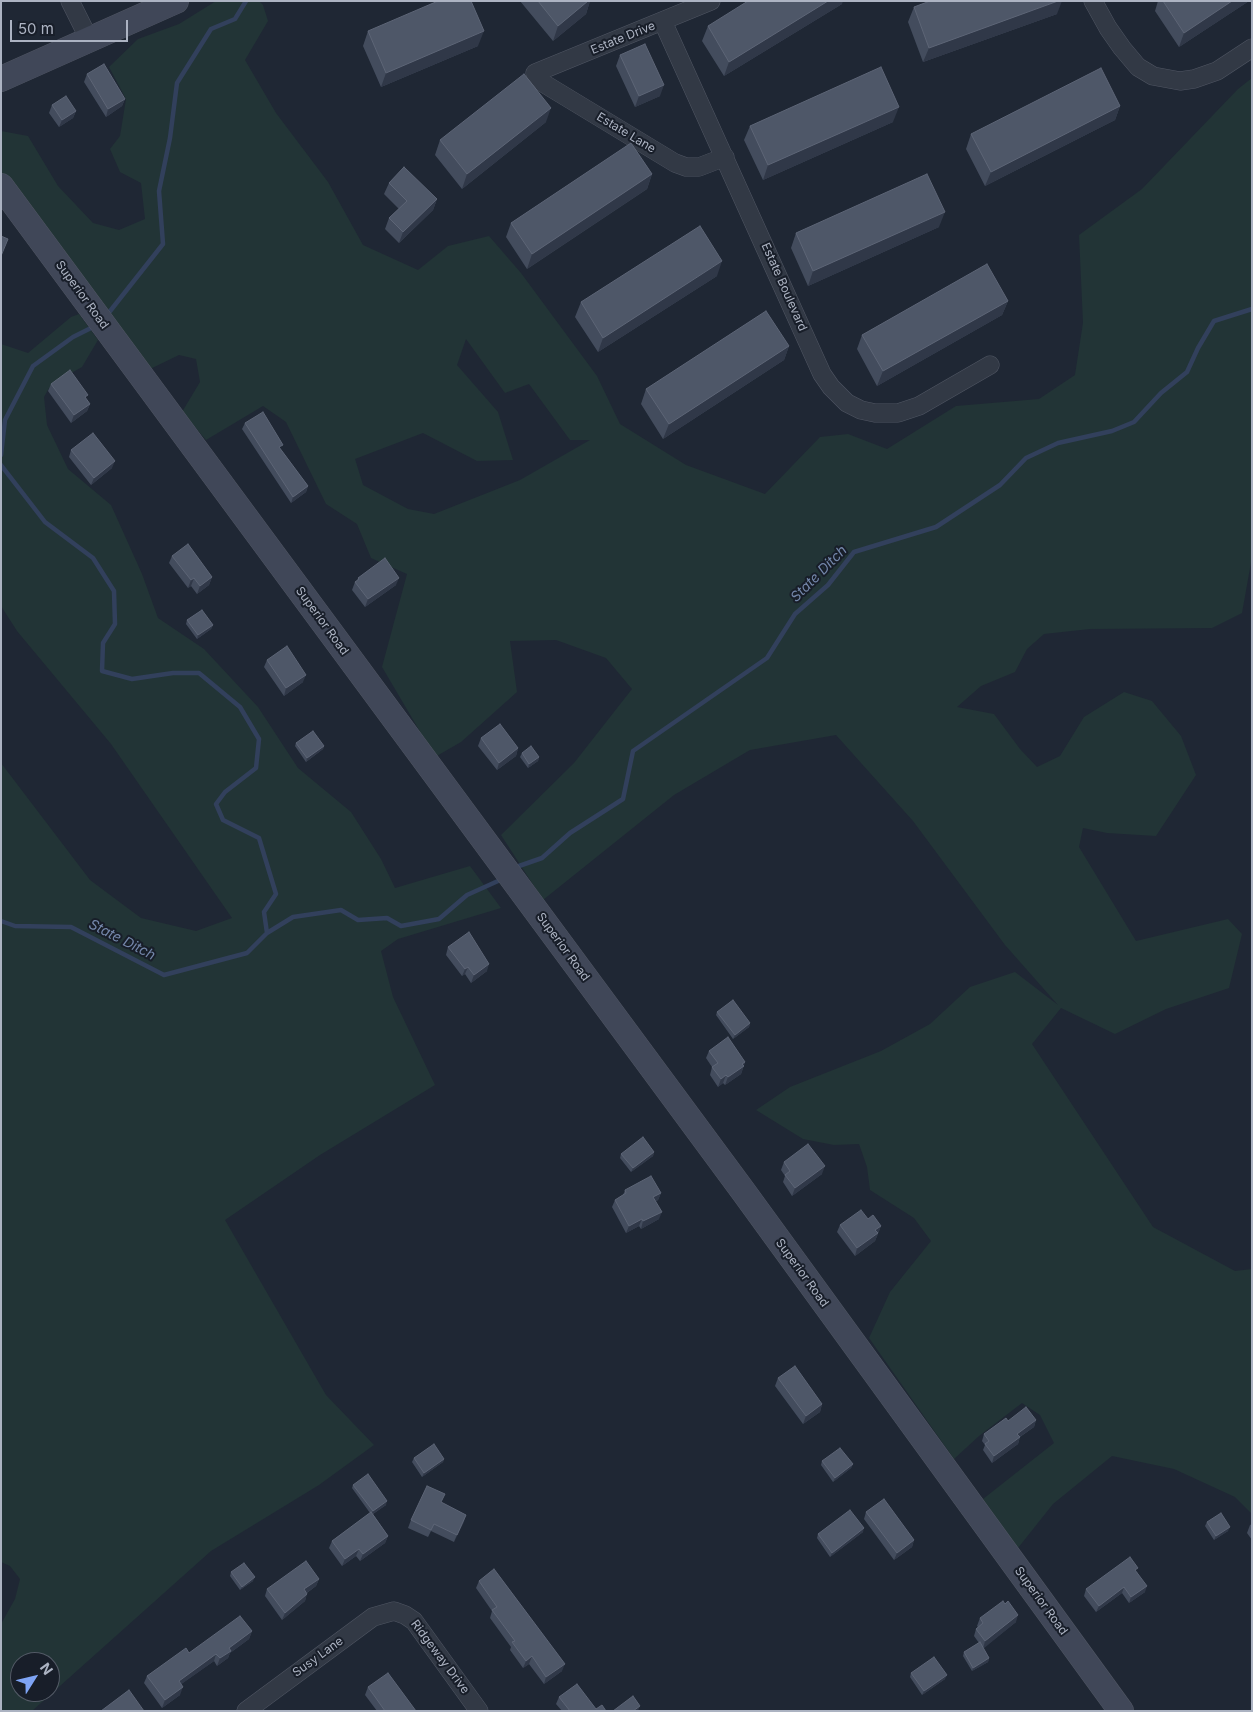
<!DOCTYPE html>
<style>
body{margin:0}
#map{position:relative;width:1253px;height:1712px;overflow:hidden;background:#1f2734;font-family:Inter,sans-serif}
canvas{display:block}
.frame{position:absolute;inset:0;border:2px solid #acb3c2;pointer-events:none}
.north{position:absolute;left:10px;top:1652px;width:50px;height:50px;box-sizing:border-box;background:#181e29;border:1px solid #535a66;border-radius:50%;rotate:54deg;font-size:14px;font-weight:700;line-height:20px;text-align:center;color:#acb3c2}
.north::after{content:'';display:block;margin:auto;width:18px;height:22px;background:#7ea4f5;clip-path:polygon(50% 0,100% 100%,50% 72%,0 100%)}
.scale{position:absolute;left:10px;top:20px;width:118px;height:22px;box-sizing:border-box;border:2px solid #acb3c2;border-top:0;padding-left:6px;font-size:15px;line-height:18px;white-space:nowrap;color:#acb3c2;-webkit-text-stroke:4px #181e29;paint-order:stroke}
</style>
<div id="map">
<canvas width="1253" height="1712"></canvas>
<div class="frame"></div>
<div class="north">N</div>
<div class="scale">50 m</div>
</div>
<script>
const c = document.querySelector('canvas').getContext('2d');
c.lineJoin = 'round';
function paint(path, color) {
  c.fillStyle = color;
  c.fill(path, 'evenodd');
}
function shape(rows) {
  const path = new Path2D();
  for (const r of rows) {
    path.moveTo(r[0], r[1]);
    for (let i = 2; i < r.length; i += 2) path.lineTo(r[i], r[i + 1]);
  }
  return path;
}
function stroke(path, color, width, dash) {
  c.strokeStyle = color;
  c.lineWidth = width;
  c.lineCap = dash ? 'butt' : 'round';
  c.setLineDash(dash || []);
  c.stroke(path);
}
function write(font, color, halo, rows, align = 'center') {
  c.font = font + ' Inter,sans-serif';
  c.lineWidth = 4;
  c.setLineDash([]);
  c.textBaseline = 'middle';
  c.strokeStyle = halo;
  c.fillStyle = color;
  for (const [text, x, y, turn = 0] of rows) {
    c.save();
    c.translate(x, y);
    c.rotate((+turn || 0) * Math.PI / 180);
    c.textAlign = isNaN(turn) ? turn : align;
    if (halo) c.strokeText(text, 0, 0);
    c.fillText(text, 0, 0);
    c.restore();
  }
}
paint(shape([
 [216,1,259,1,263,5,268,21,245,60,276,113,328,182,363,245,418,270,448,246,489,236,521,273,597,376,620,424,686,465,765,494,820,437,848,434,887,449,956,406,1039,399,1075,375,1083,323,1079,235,1142,189,1238,89,1252,78,1252,557,1242,613,1212,628,1090,629,1044,634,1027,649,1015,672,981,686,957,707,994,714,1020,749,1037,767,1060,756,1084,717,1124,692,1152,701,1181,736,1196,775,1156,836,1107,833,1083,828,1079,847,1136,941,1228,919,1242,934,1229,988,1166,1009,1115,1034,1061,1008,1032,1044,1153,1227,1235,1271,1252,1269,1252,1514,1235,1497,1174,1469,1112,1456,1053,1504,1018,1548,983,1499,1054,1443,1040,1415,1022,1403,979,1436,954,1459,869,1338,890,1292,931,1241,914,1218,870,1190,867,1167,859,1144,834,1145,803,1139,756,1110,790,1087,881,1051,930,1024,970,987,1015,972,1058,1005,1005,945,913,821,836,735,750,750,674,795,543,900,501,835,574,763,632,689,606,658,556,640,510,641,517,692,461,742,435,757,382,667,407,574,371,558,357,524,326,504,286,422,263,406,206,440,182,412,200,382,196,359,179,355,148,370,1,174,1,131,28,136,58,186,93,223,119,230,145,219,141,183,120,172,110,149,120,136,126,99,109,67,138,39,179,24],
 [466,339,505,393,529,384,570,440,590,440,520,480,434,514,408,509,363,485,355,459,423,433,477,461,513,460,498,412,457,365],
 [79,314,98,340,82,367,59,380,49,388,44,397,47,425,68,469,111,505,142,574,158,618,204,649,258,707,298,768,351,812,381,859,395,888,470,866,501,908,398,939,381,951,393,997,435,1085,320,1155,225,1220,326,1395,374,1445,319,1485,211,1551,32,1711,1,1711,1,1624,15,1599,20,1579,10,1566,1,1562,1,763,90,880,141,918,196,931,232,918,111,744,17,631,1,606,1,344,28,353,71,317],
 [20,1662,50,1662,50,1692,20,1692]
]), '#223436');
stroke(shape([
 [107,315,163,244,159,191,170,138,177,83,211,29,235,19,246,1],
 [1,455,5,420,33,366,73,337,93,327],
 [1,465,45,522,93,558,114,591,115,624,103,643,102,671,132,679,173,673,199,673,240,707,259,739,256,768,225,792,216,804,223,820,259,838,276,894,264,912,267,933],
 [519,866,542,858,570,833,623,799,633,751,767,658,795,614,828,585,854,552,936,527,1000,485,1026,458,1058,443,1112,431,1134,422,1161,393,1187,372,1198,348,1214,321,1252,309],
 [1,921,15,926,71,927,164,975,247,953,267,933,293,917,341,910,358,920,387,918,401,926,439,919,467,895,498,881]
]), '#32405c', 4.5);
const street = shape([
 [70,1,89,39],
 [711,1,535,73,543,83,675,163,686,167,699,167,725,157],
 [1093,1,1108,28,1122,48,1138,67,1153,76,1180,81,1194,79,1217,71,1252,48],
 [663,22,822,374,831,387,847,403,861,410,875,413,898,413,919,406,990,365],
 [246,1711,373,1617,394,1611,405,1615,414,1621,479,1711]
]);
const secondary = shape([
 [1,79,176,1],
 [1,186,743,1191,1121,1711]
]);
stroke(street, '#505663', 19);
stroke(secondary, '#505663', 26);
stroke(street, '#323945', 18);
stroke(secondary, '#404758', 25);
paint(shape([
 [520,1,590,1,586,14,553,41],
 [1158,1,1249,1,1179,47,1155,11],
 [842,4,724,76,702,41,708,26],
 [914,7,1057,14,923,62,908,22],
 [368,31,478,46,381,87,363,46],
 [620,55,660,96,635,107,616,66],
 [87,74,125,99,122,106,106,117,84,82],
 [52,105,76,111,73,118,59,127,49,113],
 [1120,106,1115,120,985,186,966,149,971,134],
 [546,122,462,189,435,155,440,140],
 [893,122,763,180,744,140,750,126],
 [652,174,647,189,527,269,506,237,511,223],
 [389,183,437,199,433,210,399,243,385,229,389,218,399,209,384,194],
 [939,227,808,286,791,248,796,233],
 [717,276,598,352,575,317,581,302],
 [1008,301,1002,315,877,386,857,349,862,335],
 [789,346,784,360,663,439,641,404,646,389],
 [51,384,86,399,90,404,87,411,71,423,48,391],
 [245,423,281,450,308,486,306,492,291,503,242,429],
 [71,450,112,468,91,485,69,457],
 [172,556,212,577,209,585,197,594,191,586,188,588,169,563],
 [358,578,396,585,365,607,352,590,355,582,357,581],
 [187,620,213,625,211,629,197,639,186,624],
 [267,660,303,682,284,696,264,667],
 [481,738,518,748,516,756,497,770,478,746],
 [296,743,324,746,323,749,306,762,295,746],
 [522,753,539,757,538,761,528,768,520,757],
 [448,947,487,971,471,983,465,974,462,976,446,955],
 [717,1012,750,1023,749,1027,733,1039,716,1015],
 [709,1051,745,1062,741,1074,725,1085,723,1083,718,1087,710,1075,712,1067,706,1058],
 [654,1152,653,1156,631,1172,620,1158,621,1154],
 [784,1162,822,1174,792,1196,783,1182,785,1176,781,1170],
 [625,1190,661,1193,658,1200,656,1201,659,1219,641,1229,639,1226,626,1233,612,1207,615,1200,623,1195],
 [868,1219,881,1226,875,1241,855,1256,837,1232,840,1225],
 [778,1378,822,1404,820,1412,803,1424,775,1386],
 [1036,1420,1034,1427,1020,1437,1018,1444,992,1463,983,1450,985,1445,982,1441,984,1434,1008,1421],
 [414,1458,444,1459,443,1462,422,1477,412,1462],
 [822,1461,853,1464,851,1468,833,1482,821,1465],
 [353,1485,386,1505,373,1514,388,1536,385,1543,360,1561,356,1556,342,1566,329,1548,332,1541,370,1513,352,1488],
 [441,1503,466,1515,454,1542,431,1531,428,1537,408,1528,411,1520],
 [866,1512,914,1540,912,1547,894,1560,864,1519],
 [1207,1522,1228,1531,1214,1540,1205,1526],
 [1252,1524,1252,1540,1247,1533,1250,1525],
 [863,1532,830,1557,817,1538,818,1534],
 [231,1572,253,1581,240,1590,230,1576],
 [1137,1572,1145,1592,1129,1603,1122,1593,1096,1612,1084,1596,1086,1589],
 [319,1579,316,1586,307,1593,305,1601,282,1620,265,1596,267,1589],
 [479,1581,562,1671,544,1684,529,1664,523,1668,510,1650,511,1647,490,1618,492,1611,476,1588],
 [980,1618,1016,1622,983,1648,989,1658,988,1662,972,1671,963,1656,964,1652,979,1643,974,1636,976,1629,978,1627,977,1626],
 [252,1631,249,1639,230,1653,228,1658,217,1666,214,1661,181,1684,180,1695,162,1708,144,1683,147,1676,189,1653],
 [911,1673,945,1679,922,1695,910,1677],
 [368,1687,416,1711,377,1711,365,1695],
 [559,1697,596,1709,606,1711,562,1711,556,1704]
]), '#434c5d');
paint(shape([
 [588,1,590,1,586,14,553,41,558,26],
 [828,1,843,1,842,4,724,76,729,62],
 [1058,1,1062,1,1057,14,923,62,929,48],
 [1232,1,1249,1,1179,47,1184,33],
 [484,31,478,46,381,87,386,73],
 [664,85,660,96,635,107,639,96],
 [125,99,122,106,106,117,108,109],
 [1120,106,1115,120,985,186,991,172],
 [899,107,893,122,763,180,768,165],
 [551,108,546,122,462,189,467,174],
 [76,111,73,118,59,127,62,120],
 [652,174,647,189,527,269,532,254],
 [437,199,433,210,399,243,403,232],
 [945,212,939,227,808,286,813,271],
 [722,261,717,276,598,352,603,338],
 [1008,301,1002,315,877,386,883,371],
 [789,346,784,360,663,439,669,424],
 [90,404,87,411,71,423,74,415],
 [115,461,112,468,91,485,94,478],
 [308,486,306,492,291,503,293,497],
 [212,577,209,585,197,594,200,586],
 [194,578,191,586,188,588,191,580],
 [399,578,396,585,365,607,368,599],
 [213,625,211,629,197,639,198,635],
 [306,675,303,682,284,696,286,688],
 [324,746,323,749,306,762,307,758],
 [518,748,516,756,497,770,499,763],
 [539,757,538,761,528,768,529,764],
 [489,964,487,971,471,983,474,975],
 [468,967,465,974,462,976,465,969],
 [750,1023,749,1027,733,1039,735,1035],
 [745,1062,741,1074,725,1085,728,1077],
 [726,1075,723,1083,718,1087,721,1079],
 [654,1152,653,1156,631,1172,633,1168],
 [825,1166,822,1174,792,1196,795,1188],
 [661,1193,658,1200,651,1204,653,1197],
 [662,1212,659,1219,641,1229,643,1221],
 [642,1219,639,1226,626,1233,629,1226],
 [881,1226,875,1241,855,1256,857,1248,875,1230],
 [822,1404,820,1412,803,1424,806,1416],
 [1036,1420,1034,1427,1015,1440,1017,1434],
 [1020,1437,1018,1444,992,1463,994,1456],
 [444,1459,443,1462,422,1477,424,1473],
 [853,1464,851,1468,833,1482,835,1478],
 [387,1501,386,1505,371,1515,373,1511],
 [466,1515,464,1522,454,1542,457,1535],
 [1230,1527,1228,1531,1214,1540,1216,1536],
 [864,1528,863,1532,830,1557,832,1553],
 [388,1536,385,1543,360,1561,363,1554],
 [914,1540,912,1547,894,1560,897,1553],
 [359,1549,356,1556,342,1566,345,1559],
 [255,1577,253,1581,240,1590,242,1587],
 [319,1579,316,1586,301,1597,304,1589],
 [1147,1586,1145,1592,1129,1603,1131,1597],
 [1124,1587,1122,1593,1096,1612,1099,1606],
 [307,1594,305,1601,282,1620,285,1613],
 [1018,1615,1016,1622,983,1649,985,1641],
 [252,1631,249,1639,230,1653,228,1658,217,1666,220,1658,229,1648],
 [216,1654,214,1661,176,1688,179,1681],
 [532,1656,529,1664,523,1668,526,1661],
 [989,1658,988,1662,972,1671,973,1668],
 [565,1664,562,1671,544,1684,546,1677],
 [947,1675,945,1679,922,1695,924,1691],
 [183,1687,180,1695,162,1708,165,1700],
 [640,1706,638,1711,633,1711]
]), '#303848');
const building = shape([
 [438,1,471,1,484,31,386,73,368,31,438,1],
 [538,1,588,1,558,26,538,1],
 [748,1,828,1,729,62,708,26,748,1],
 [930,1,1058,1,929,48,914,7,930,1],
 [1163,1,1232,1,1184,33,1163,1],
 [645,44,664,85,639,96,620,55,645,44],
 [104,64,125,99,108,109,87,74,104,64],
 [881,67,899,107,768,165,750,126,881,67],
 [1101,68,1120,106,991,172,971,134,1101,68],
 [524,74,551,108,467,174,440,140,524,74],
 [66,96,76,111,62,120,52,105,66,96],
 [631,143,652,174,532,254,511,223,631,143],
 [404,167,437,199,403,232,389,218,407,201,389,183,404,167],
 [927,174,945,212,813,271,796,233,927,174],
 [700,226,722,261,603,338,581,302,700,226],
 [1,236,8,239,1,256,1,236],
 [987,264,1008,301,883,371,862,335,987,264],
 [766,311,789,346,669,424,646,389,766,311],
 [70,370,88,395,85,397,90,404,74,415,51,384,70,370],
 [263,412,283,445,279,447,308,486,293,497,245,423,263,412],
 [93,433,115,461,94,478,71,450,93,433],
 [188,544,212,577,200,586,194,578,191,580,172,556,188,544],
 [385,558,399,578,368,599,355,582,359,579,358,578,385,558],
 [202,610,213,625,198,635,187,620,202,610],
 [287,646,306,675,286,688,267,660,287,646],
 [500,724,518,748,499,763,481,738,500,724],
 [313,731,324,746,307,758,296,743,313,731],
 [531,746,539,757,529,764,522,753,531,746],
 [469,932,489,964,474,975,468,967,465,969,448,947,469,932],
 [733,1000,750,1023,735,1035,717,1012,733,1000],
 [728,1037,745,1062,742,1064,744,1066,728,1077,726,1075,721,1079,712,1067,718,1063,709,1051,728,1037],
 [643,1137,654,1152,633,1168,621,1154,643,1137],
 [808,1144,825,1166,795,1188,785,1175,790,1171,784,1162,808,1144],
 [651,1176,661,1193,653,1197,662,1212,643,1221,642,1219,629,1226,615,1200,626,1193,625,1190,651,1176],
 [861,1210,868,1219,873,1215,881,1226,875,1230,878,1233,857,1248,840,1225,861,1210],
 [795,1366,822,1404,806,1416,778,1378,795,1366],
 [1026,1407,1036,1420,1017,1434,1020,1437,994,1456,985,1444,989,1441,984,1434,1006,1418,1008,1421,1026,1407],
 [434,1444,444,1459,424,1473,414,1458,434,1444],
 [840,1448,853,1464,835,1478,822,1461,840,1448],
 [368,1474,387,1501,373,1511,353,1485,368,1474],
 [427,1486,445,1494,441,1502,466,1515,457,1535,434,1524,431,1530,411,1520,427,1486],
 [884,1499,914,1540,897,1553,866,1512,884,1499],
 [850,1510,864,1528,832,1553,818,1534,850,1510],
 [371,1512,388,1536,363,1554,359,1549,345,1559,332,1541,371,1512],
 [1221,1513,1230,1527,1216,1536,1207,1522,1221,1513],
 [1130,1557,1138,1568,1135,1570,1147,1586,1131,1597,1124,1587,1099,1606,1086,1589,1130,1557],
 [306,1561,319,1579,304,1589,307,1594,285,1613,267,1589,306,1561],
 [244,1563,255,1577,242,1587,231,1572,244,1563],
 [494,1569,565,1664,546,1677,532,1656,526,1661,512,1642,515,1641,492,1610,497,1607,479,1581,494,1569],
 [1003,1601,1005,1604,1008,1601,1018,1615,985,1641,976,1629,983,1623,980,1618,1003,1601],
 [240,1616,252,1631,229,1648,231,1651,220,1658,216,1654,179,1681,183,1687,165,1700,147,1676,186,1648,189,1653,240,1616],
 [980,1642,989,1658,973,1668,964,1652,980,1642],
 [934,1657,947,1675,924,1691,911,1673,934,1657],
 [388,1673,416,1711,385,1711,368,1687,388,1673],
 [577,1684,596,1709,602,1705,606,1711,570,1711,559,1697,577,1684],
 [129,1690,144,1711,101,1711,129,1690],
 [633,1696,640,1706,633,1711,613,1711,633,1696]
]);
paint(building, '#4e5768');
stroke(building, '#5d6576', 1);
write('12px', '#acb3c2', '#181e29', [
 ["Estate Drive",623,38,-22],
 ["Estate Lane",626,133,31],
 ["Estate Boulevard",784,287,66],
 ["Superior Road",82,295,54],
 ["Superior Road",322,621,54],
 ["Superior Road",563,947,54],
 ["Superior Road",802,1273,54],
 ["Superior Road",1041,1601,54],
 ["Susy Lane",318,1657,-36],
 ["Ridgeway Drive",440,1657,53]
]);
write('italic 14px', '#7487aa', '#181e29', [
 ["State Ditch",819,574,-45],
 ["State Ditch",122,940,27]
]);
</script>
